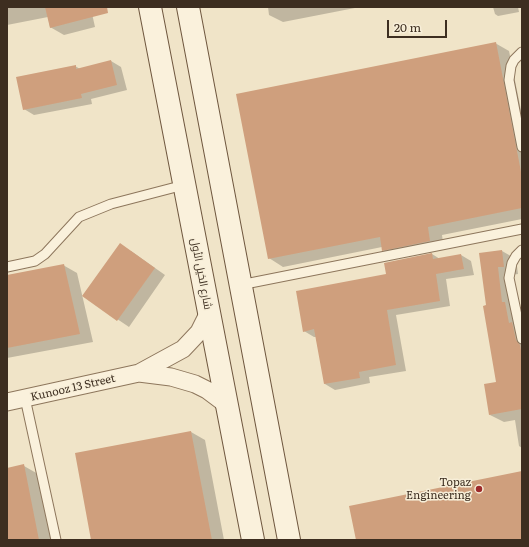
<!DOCTYPE html>
<meta charset="utf-8">
<style>
body{margin:0}
#map{position:relative;width:529px;height:547px;overflow:hidden;background:#f0e4c8;font-family:Literata,serif}
canvas{display:block}
.frame{position:absolute;inset:0;border:8px solid #3d2e20;pointer-events:none}
.scale{position:absolute;left:387px;top:20px;width:60px;height:18px;box-sizing:border-box;border:2px solid #3d2e20;border-top:0;padding-left:5px;font-size:12px;line-height:14px;white-space:nowrap;color:#3d2e20;-webkit-text-stroke:3px #f7eed8;paint-order:stroke}
</style>
<div id="map">
<canvas width="529" height="547"></canvas>
<div class="frame"></div>
<div class="scale">20 m</div>
</div>
<script>
const c = document.querySelector('canvas').getContext('2d');
c.lineJoin = 'round';
function paint(path, color) {
  c.fillStyle = color;
  c.fill(path, 'evenodd');
}
function shape(rows) {
  const path = new Path2D();
  for (const r of rows) {
    path.moveTo(r[0], r[1]);
    for (let i = 2; i < r.length; i += 2) path.lineTo(r[i], r[i + 1]);
  }
  return path;
}
function stroke(path, color, width, dash) {
  c.strokeStyle = color;
  c.lineWidth = width;
  c.lineCap = dash ? 'butt' : 'round';
  c.setLineDash(dash || []);
  c.stroke(path);
}
function write(font, color, halo, rows, align = 'center') {
  c.font = font + ' Literata,Cairo,serif';
  c.lineWidth = 3;
  c.setLineDash([]);
  c.textBaseline = 'middle';
  c.strokeStyle = halo;
  c.fillStyle = color;
  for (const [text, x, y, turn = 0] of rows) {
    c.save();
    c.translate(x, y);
    c.rotate((+turn || 0) * Math.PI / 180);
    c.textAlign = isNaN(turn) ? turn : align;
    if (halo) c.strokeText(text, 0, 0);
    c.fillText(text, 0, 0);
    c.restore();
  }
}
paint(shape([
 [7,7,100,7,91,9,95,27,64,35,50,27,48,17,7,25],
 [268,7,360,7,283,22,269,15],
 [493,7,518,7,519,12,498,16,495,14],
 [495,43,509,51,522,115,522,219,442,235,444,249,397,258,383,250,382,247,283,267,269,258],
 [111,61,121,67,127,90,91,99,92,104,34,115,24,109,75,66,80,69],
 [131,251,165,275,129,327,83,296],
 [502,251,516,259,518,274,511,275,522,329,522,448,519,446,515,420,504,422,490,415,497,382,480,254],
 [432,254,440,259,461,255,471,261,474,275,446,279,450,306,396,315,406,371,369,377,370,383,335,390,325,384,316,337,314,337,304,331,387,275],
 [63,265,77,273,93,342,7,358,7,276],
 [191,432,205,440,224,540,92,540],
 [24,466,38,474,51,540,7,540,7,469]
]), '#0003');
paint(shape([
 [45,7,107,7,108,13,50,28],
 [496,42,522,177,522,208,428,227,430,241,382,251,380,237,268,259,236,94],
 [111,60,117,85,81,94,82,98,23,110,16,77,76,65,76,69],
 [120,243,155,268,117,321,82,296],
 [502,250,504,267,498,267,502,302,505,302,509,323,512,322,516,340,520,345,522,356,522,409,489,415,484,384,496,382,483,306,486,305,479,253],
 [432,253,433,259,461,254,464,269,436,274,440,301,387,310,396,365,359,372,360,378,324,384,314,329,303,332,296,291,386,274,384,263],
 [64,264,80,334,7,348,7,275],
 [191,431,212,540,91,540,75,453],
 [24,464,39,540,7,540,7,468],
 [522,471,522,540,356,540,349,506]
]), '#cf9f7d');
const lane = shape([
 [522,52,514,60,511,66,509,80,522,147],
 [522,250,516,256,512,263,509,278,522,339],
 [7,267,35,261,45,254,79,217,111,204,184,185],
 [240,285,522,229],
 [25,398,56,540]
]);
const street = shape([
 [139,373,171,377,195,384,207,390,227,405],
 [7,402,139,373,183,349,199,332,209,312]
]);
const secondary = shape([
 [150,7,253,540],
 [188,7,289,540]
]);
stroke(lane, '#8d765c', 11);
stroke(street, '#8d765c', 19);
stroke(secondary, '#6f573f', 24);
stroke(lane, '#faf1dc', 9);
stroke(street, '#faf1dc', 17);
stroke(secondary, '#faf1dc', 22);
for (const [x, y, r, color] of [
 [479,489,4,"#9e2a2b"]
]) {
  const dot = new Path2D();
  dot.arc(x, y, r, 0, 2 * Math.PI);
  c.fillStyle = color;
  c.fill(dot);
  stroke(dot, '#f7eed8', 1.5);
}
write('11px', '#3d2e20', '#f7eed8', [
 ["شارع الخيل الأول",201,274,79],
 ["Kunooz 13 Street",73,388,-13]
]);
write('11px', '#3d2e20', '#f7eed8', [
 ["Topaz",471,483],
 ["Engineering",471,496]
], 'right');
</script>
